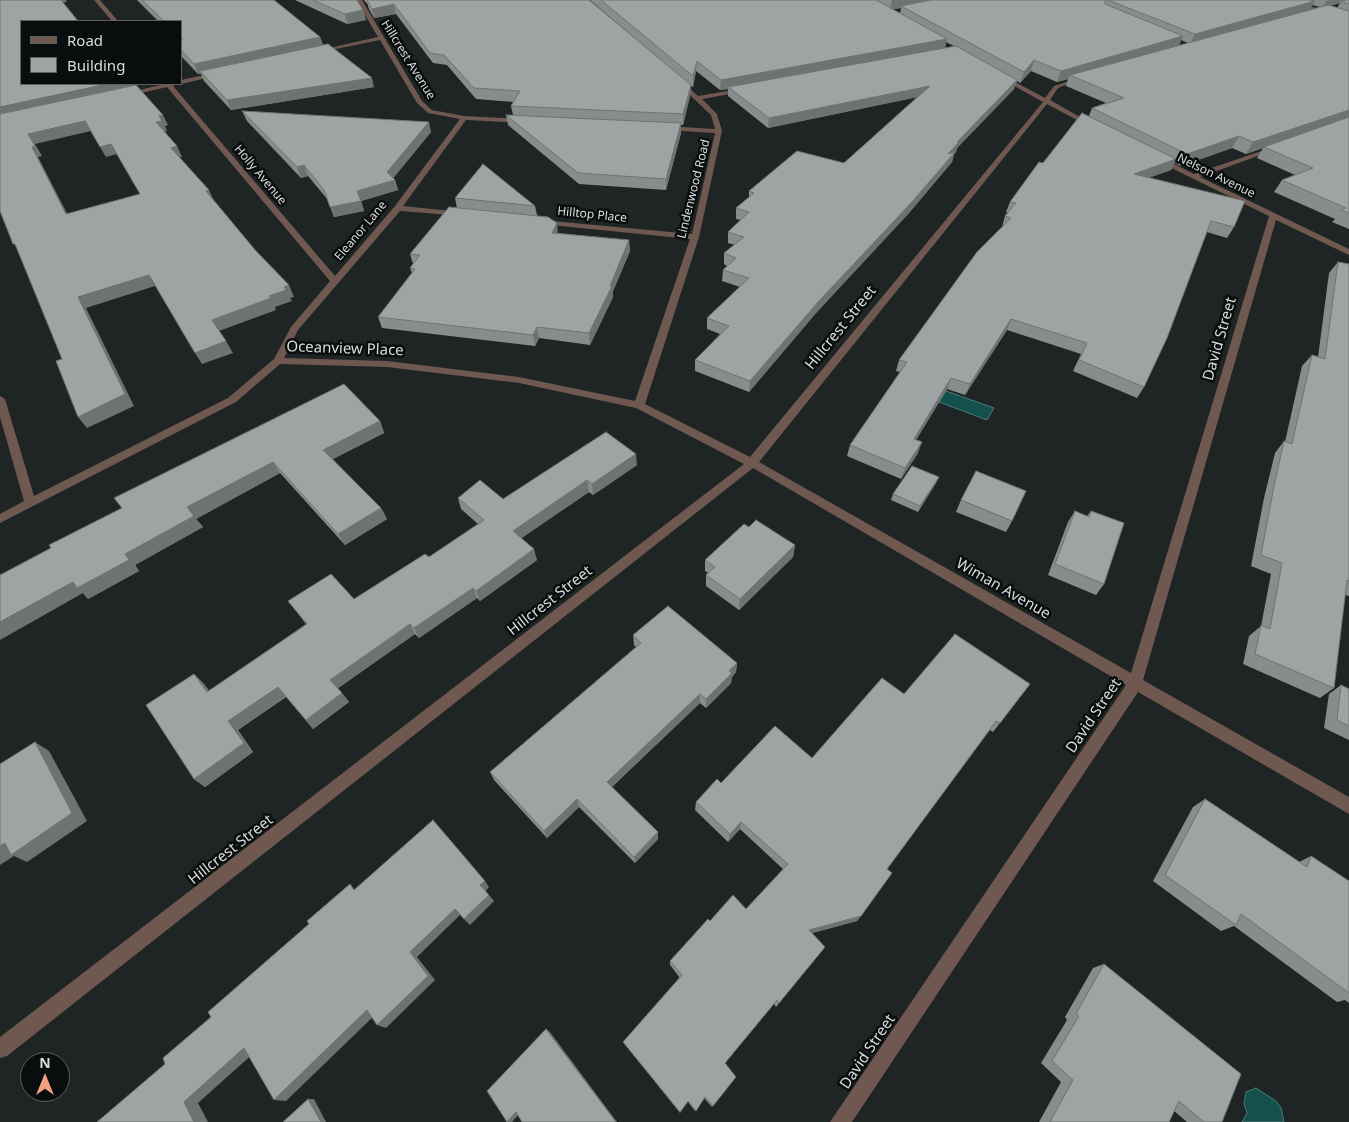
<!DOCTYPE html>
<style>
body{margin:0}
#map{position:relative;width:1349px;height:1122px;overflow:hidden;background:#1f2424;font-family:"Noto Sans",sans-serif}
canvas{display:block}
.legend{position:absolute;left:20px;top:20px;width:162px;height:65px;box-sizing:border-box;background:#0a0d0d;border:1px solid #5d6060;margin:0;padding:6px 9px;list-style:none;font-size:15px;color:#d9dcdc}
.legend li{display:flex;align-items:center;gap:10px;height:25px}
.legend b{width:25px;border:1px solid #5d6060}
.north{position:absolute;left:20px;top:1052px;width:50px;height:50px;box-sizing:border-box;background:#0a0d0d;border:1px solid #5d6060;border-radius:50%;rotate:0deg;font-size:14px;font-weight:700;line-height:20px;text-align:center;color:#d9dcdc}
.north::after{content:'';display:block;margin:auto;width:18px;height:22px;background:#f39f82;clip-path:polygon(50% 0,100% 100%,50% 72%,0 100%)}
</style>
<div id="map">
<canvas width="1349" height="1122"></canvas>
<ul class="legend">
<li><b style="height:6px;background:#6f584f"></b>Road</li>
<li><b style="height:14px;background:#9da4a3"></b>Building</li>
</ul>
<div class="north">N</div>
</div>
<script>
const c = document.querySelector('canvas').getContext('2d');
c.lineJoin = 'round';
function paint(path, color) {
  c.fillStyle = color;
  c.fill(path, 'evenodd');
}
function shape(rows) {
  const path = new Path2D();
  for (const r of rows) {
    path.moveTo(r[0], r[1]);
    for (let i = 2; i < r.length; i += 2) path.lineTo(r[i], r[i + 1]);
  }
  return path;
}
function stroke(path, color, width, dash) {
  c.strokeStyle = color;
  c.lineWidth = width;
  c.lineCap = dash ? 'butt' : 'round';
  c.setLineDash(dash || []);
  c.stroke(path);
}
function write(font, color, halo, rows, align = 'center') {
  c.font = font + ' "Noto Sans",sans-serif';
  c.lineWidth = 5;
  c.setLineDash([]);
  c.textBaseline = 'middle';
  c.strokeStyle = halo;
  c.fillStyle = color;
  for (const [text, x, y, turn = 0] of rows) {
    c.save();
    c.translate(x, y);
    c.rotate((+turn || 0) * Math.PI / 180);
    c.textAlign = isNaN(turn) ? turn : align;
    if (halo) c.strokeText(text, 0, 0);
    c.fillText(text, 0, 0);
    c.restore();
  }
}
const water = shape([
 [946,391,994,408,987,420,939,402,946,391],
 [1256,1088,1276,1101,1281,1108,1284,1122,1242,1122,1247,1113,1244,1104,1246,1092,1256,1088]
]);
paint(water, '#14514c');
stroke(water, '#4f7b77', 1);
paint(shape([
 [94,0,100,0,118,21,112,21,94,0],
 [356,0,362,0,422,101,432,110,464,116,523,119,526,121,523,123,466,120,403,206,461,212,465,214,464,216,400,211,298,330,284,358,387,361,519,377,635,401,690,239,541,224,537,222,541,220,692,234,715,133,665,130,662,128,665,126,715,129,711,115,675,81,680,80,698,96,745,88,747,91,702,99,717,114,722,131,699,237,645,404,750,457,1043,102,1000,78,1000,76,1004,76,1045,98,1054,86,1084,76,1084,78,1058,88,1050,100,1094,125,1094,127,1090,127,1047,104,759,462,1131,673,1269,216,1155,160,1162,158,1194,174,1273,147,1277,147,1277,149,1200,177,1349,249,1349,255,1276,220,1143,680,1349,797,1349,814,1138,692,852,1122,830,1122,1126,685,753,468,7,1056,0,1058,0,1037,744,464,636,408,519,383,387,367,280,364,236,402,0,523,0,514,24,501,0,417,0,396,5,399,34,496,228,398,274,359,291,327,330,281,167,87,124,97,122,94,165,84,176,84,173,86,335,276,395,206,460,119,428,113,417,103,380,40,316,53,316,51,378,37,356,0],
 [1279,0,1288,0,1349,17,1349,21,1279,0],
 [218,72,220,75,181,84,181,80,218,72]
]), '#6f584f');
paint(shape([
 [137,0,274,0,320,37,323,45,374,87,231,110,204,81,201,74,198,74,181,56,181,21,158,21],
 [295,0,357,0,363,10,366,20,347,24],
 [364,0,589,0,653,54,590,0,1349,0,1349,229,1332,222,1335,219,1274,192,1282,180,1295,175,1257,158,1263,148,1246,154,1232,148,1181,166,1174,163,1171,170,1148,178,1234,227,1227,238,1207,232,1144,387,1137,398,1073,371,1081,354,1007,330,965,395,947,389,916,440,918,453,901,479,847,456,850,445,900,372,896,371,899,360,1002,227,1005,216,1008,213,1006,212,1010,202,1043,163,1089,116,1092,108,1106,103,1066,86,1068,79,1057,82,1031,71,1020,83,1017,81,1014,89,957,148,956,152,954,154,952,162,909,213,816,313,749,392,695,371,695,360,720,334,707,329,707,318,740,287,722,281,723,270,727,266,724,264,724,253,735,245,728,243,728,232,741,220,736,219,736,208,749,197,749,191,844,163,917,97,768,128,728,96,728,89,720,90,696,71,693,87,691,86,690,96,683,125,681,125,681,133,666,190,579,184,508,125,506,115,513,115,511,106,514,102,476,99,447,65,433,63,396,14,374,18,369,9,367,3,366,3],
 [1340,3,1337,8,1330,6],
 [1312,5,1320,7,1310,10],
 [901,8,900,13,893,9],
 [1181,40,1188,43,1179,46],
 [946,42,954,46,945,48],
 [242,111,431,132,393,178,395,180,398,190,361,201,364,211,334,217,328,200,308,176,301,178,247,121],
 [455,198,535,206,537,215,558,233,629,240,630,251,613,291,613,297,590,345,539,338,535,346,382,328,378,317,412,273,410,268,413,264,410,254,457,208],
 [1338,262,1349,264,1349,596,1345,595,1334,688,1320,698,1243,664,1249,636,1261,626,1271,574,1251,566,1264,498,1275,453,1284,441,1285,442,1302,366,1312,355,1318,357,1329,273],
 [380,421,384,433,333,459,381,508,387,519,345,545,280,473,196,519,203,527,135,565,139,571,88,599,83,593,51,548],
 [637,465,593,495,589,492,521,538,537,560,480,601,477,598,419,638,415,634,338,688,349,702,313,729,286,697,238,730,253,752,205,787,194,779,194,674,204,684,209,691,306,624,288,601,354,599,429,557,478,524,461,509,458,498,503,499],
 [939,477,936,483,918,512,891,500,893,494],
 [961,500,1012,521,1006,532,956,512],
 [1075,511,1087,516,1091,511,1104,584,1096,595,1048,575,1068,522],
 [749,527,795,545,793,557,739,610,706,586,706,575,708,573,705,571,705,560],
 [633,635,737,663,736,672,732,677,731,683,706,708,700,703,612,787,658,839,635,863,579,807,547,838,494,780,490,772,636,647,634,645],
 [1030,684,993,732,990,730,887,869,861,916,857,921,812,933,825,947,776,1007,774,1004,725,1063,713,1106,712,1107,704,1098,695,1111,688,1102,680,1113,623,1042,680,978,670,965,670,961,710,921,746,909,783,869,740,829,728,842,695,810,696,802,721,783,812,758,904,694],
 [1341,685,1349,689,1349,740,1324,728,1329,694],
 [1205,799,1299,862,1311,856,1349,881,1349,1003,1345,1000,1337,1002,1234,926,1221,931,1153,881,1193,807],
 [1104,964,1222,1122,1187,1122,1174,1111,1169,1122,1039,1122,1061,1082,1041,1063,1067,1020,1065,1017,1093,968]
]), '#878d8c');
paint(shape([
 [60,0,66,0,67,2,61,3],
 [892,0,945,0,901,6,901,8,890,10],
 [1327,0,1349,0,1341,1,1340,3,1322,8],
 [1315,1,1309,11,1190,44,1195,34],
 [394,4,396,14,374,18,372,9],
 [363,10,366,20,347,24,345,14],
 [1183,36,1178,47,1070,75,1068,79,1057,82,1061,71],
 [320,37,324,47,200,71,201,74,198,74,194,64],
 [947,39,945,49,728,87,728,89,720,90,721,80],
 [1034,60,1031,71,1020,83,1024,72],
 [697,61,696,71,693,87,693,76],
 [372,78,374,87,231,110,227,100],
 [1017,80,1014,89,957,148,956,152,954,154,952,162,909,213,816,313,749,392,750,381,957,142],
 [107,84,133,84,136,88,0,118,0,107],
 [691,85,690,96,683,125,683,114],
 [930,86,928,95,768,128,769,118],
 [1349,110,1349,119,1264,147,1263,148,1246,154,1253,142],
 [163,115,168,125,165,126,167,131,161,132,156,122,159,116],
 [85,121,91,131,35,144,42,156,38,157,73,225,66,214,32,147,28,134],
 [429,122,431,132,391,181,395,180,398,190,361,201,364,211,334,217,330,207,357,191,387,172],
 [681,123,681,133,666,190,666,179],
 [1239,136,1232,148,1181,166,1187,154],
 [111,144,117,154,106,157,100,147],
 [177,146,182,157,176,158,171,148],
 [1176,159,1171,170,1129,185,1134,174],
 [304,165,308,176,301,178,297,167],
 [209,190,214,201,206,191],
 [557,223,558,234,552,233],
 [629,240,630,251,613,291,613,297,590,345,589,333],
 [149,275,155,286,86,308,134,406,87,428,78,417,78,297],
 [289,285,294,297,290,298,292,301,275,307,276,310,219,331,212,320,269,296,284,287],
 [1011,319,1007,330,965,395,970,384],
 [537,327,539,338,535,346,533,335],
 [226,341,233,353,202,364,195,353],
 [951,378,947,389,910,450,914,439],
 [380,421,384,433,329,461,323,450],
 [922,442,918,453,901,479,905,468],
 [636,454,637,465,593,495,592,484],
 [273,462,280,473,196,519,203,527,135,565,139,571,88,599,83,593,0,640,0,622,73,582,125,554,187,507],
 [939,477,936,483,918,512,920,506],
 [587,480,589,492,516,542,513,531],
 [381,508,387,519,345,545,338,534],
 [795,545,793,557,739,610,740,599],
 [534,549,537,560,480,601,476,591],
 [473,588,477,598,419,638,414,628],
 [410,624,415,634,337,689,330,680],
 [737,663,736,672,732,677,731,683,706,708,706,699,729,671],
 [194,674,204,684,217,701,207,692],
 [278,687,286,696,238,730,253,752,205,787,194,779,228,721],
 [342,693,349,702,313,729,306,720],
 [700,694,700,703,608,790,607,782],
 [35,742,49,751,87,821,27,862,14,856,0,865,0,846],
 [577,799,579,807,547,838,544,831],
 [741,822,740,829,728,842,730,834],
 [658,832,658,839,635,863,634,857],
 [485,881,489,887,485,892,480,885],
 [489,895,494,901,470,925,464,919],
 [455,909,460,915,417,957,435,980,386,1028,377,1025,410,952],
 [861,916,857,921,805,935,809,930],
 [367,1010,376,1014,286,1101,274,1100],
 [546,1029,550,1032,617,1122,616,1122],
 [244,1048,256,1051,198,1103,208,1122,194,1122,184,1102],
 [308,1099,314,1099,326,1122,321,1122],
 [516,1112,520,1113,512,1122,507,1122]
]), '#6e7372');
const building = shape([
 [0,0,61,0,78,21,21,21,21,84,107,84,0,107,0,0],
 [142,0,274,0,320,37,194,64,181,50,181,40,183,40,181,38,181,21,164,21,142,0],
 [313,0,357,0,363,10,345,14,313,0],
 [367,0,589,0,691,85,683,114,511,106,520,91,474,88,444,55,430,53,394,4,372,9,367,0],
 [601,0,876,0,947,39,721,80,697,61,693,76,601,0],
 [931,0,1105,0,1105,4,1183,36,1061,71,1034,60,1024,72,901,6,931,0],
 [1108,0,1310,0,1315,1,1195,34,1108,0],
 [1347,0,1349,0,1349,4,1341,1,1347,0],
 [1328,5,1349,11,1349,110,1253,142,1239,136,1187,154,1092,108,1124,98,1070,75,1328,5],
 [328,44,372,78,227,100,200,71,328,44],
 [956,46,1017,80,957,142,959,142,948,154,955,152,911,203,818,302,750,381,695,360,729,326,707,318,749,278,723,270,736,258,724,253,744,237,728,232,749,212,736,208,754,193,749,191,797,151,844,163,930,86,769,118,728,87,956,46],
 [136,85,163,115,159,116,162,121,156,122,177,146,171,148,209,190,206,191,256,251,289,285,284,287,286,290,269,296,271,298,212,320,226,341,195,353,149,275,78,297,125,394,78,417,56,361,62,359,15,244,13,244,0,211,0,114,136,85],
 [85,121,100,147,111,144,140,194,66,214,32,147,35,146,28,134,85,121],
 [242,111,429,122,387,172,395,180,357,191,361,201,330,207,324,190,304,165,297,167,242,111],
 [1082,113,1176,159,1134,174,1245,201,1234,227,1211,221,1167,338,1144,387,1079,360,1087,343,1011,319,970,384,951,378,914,439,922,442,905,468,850,445,907,362,899,360,977,252,1011,218,1005,216,1016,203,1010,202,1039,162,1043,163,1082,113],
 [506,115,681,123,666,179,578,173,506,115],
 [1349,117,1349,213,1341,210,1346,208,1282,180,1313,168,1264,147,1349,117],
 [483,164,535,206,455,198,483,164],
 [449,207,548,217,557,223,552,233,629,240,610,286,612,286,589,333,537,327,533,335,378,317,415,269,410,268,420,255,410,254,449,207],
 [1338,262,1349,264,1349,581,1347,580,1334,688,1255,654,1261,625,1270,629,1282,563,1261,555,1274,486,1284,441,1292,444,1312,355,1325,359,1338,262],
 [344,384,380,421,323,450,381,508,338,534,273,462,187,507,194,516,125,554,129,560,77,588,73,582,0,622,0,575,51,548,49,545,122,508,114,498,344,384],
 [606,432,636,454,592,484,587,480,513,531,534,549,476,591,473,588,414,628,410,624,330,680,342,693,306,720,278,687,228,721,244,743,194,779,146,705,194,674,207,692,307,624,288,601,331,574,354,599,425,554,429,557,484,520,458,498,480,480,503,499,606,432],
 [912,466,939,477,920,506,893,494,912,466],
 [976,471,1026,491,1012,521,961,500,976,471],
 [1075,511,1089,517,1091,511,1124,523,1104,584,1055,564,1075,511],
 [756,520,795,545,740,599,706,575,715,567,705,560,744,524,749,527,756,520],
 [668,606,737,663,729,671,732,673,706,699,700,694,607,782,658,832,634,857,577,799,544,831,490,772,641,643,633,635,668,606],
 [955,634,1030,684,1000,723,996,721,887,869,892,873,861,916,809,930,825,947,779,1003,777,1000,725,1063,736,1077,713,1106,705,1097,696,1111,688,1101,680,1112,623,1042,682,975,670,961,708,919,710,921,733,895,746,909,788,864,741,822,730,834,696,802,717,779,721,783,775,726,812,758,882,678,904,694,955,634],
 [1341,685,1349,689,1349,726,1337,720,1341,685],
 [35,742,72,813,11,855,5,843,0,846,0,764,35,742],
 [1205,799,1307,867,1311,856,1349,881,1349,993,1241,914,1236,925,1165,875,1205,799],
 [433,820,485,881,480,885,489,895,464,919,455,909,410,952,428,976,377,1025,367,1010,274,1100,244,1048,184,1102,194,1122,97,1122,165,1064,163,1058,211,1017,208,1012,309,924,307,921,350,884,354,890,433,820],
 [1104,964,1241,1074,1222,1122,1204,1122,1179,1101,1169,1122,1050,1122,1073,1080,1052,1061,1079,1016,1076,1014,1104,964],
 [546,1029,616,1122,522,1122,516,1112,507,1122,487,1091,546,1029],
 [308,1099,321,1122,283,1122,308,1099]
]);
paint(building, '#9da4a3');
stroke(building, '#6e7372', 1);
write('12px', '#d9dcdc', '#0a0d0d', [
 ["Hillcrest Avenue",408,60,58],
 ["Holly Avenue",260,175,50],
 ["Nelson Avenue",1216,176,26],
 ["Lindenwood Road",694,189,-76],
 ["Hilltop Place",592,215,6],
 ["Eleanor Lane",361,231,-50]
]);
write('15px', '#d9dcdc', '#0a0d0d', [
 ["Hillcrest Street",841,328,-51],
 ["David Street",1220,339,-74],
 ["Oceanview Place",345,349,2],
 ["Wiman Avenue",1003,589,30],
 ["Hillcrest Street",550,601,-38],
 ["David Street",1094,716,-56],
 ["Hillcrest Street",231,850,-38],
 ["David Street",868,1052,-56]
]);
</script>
